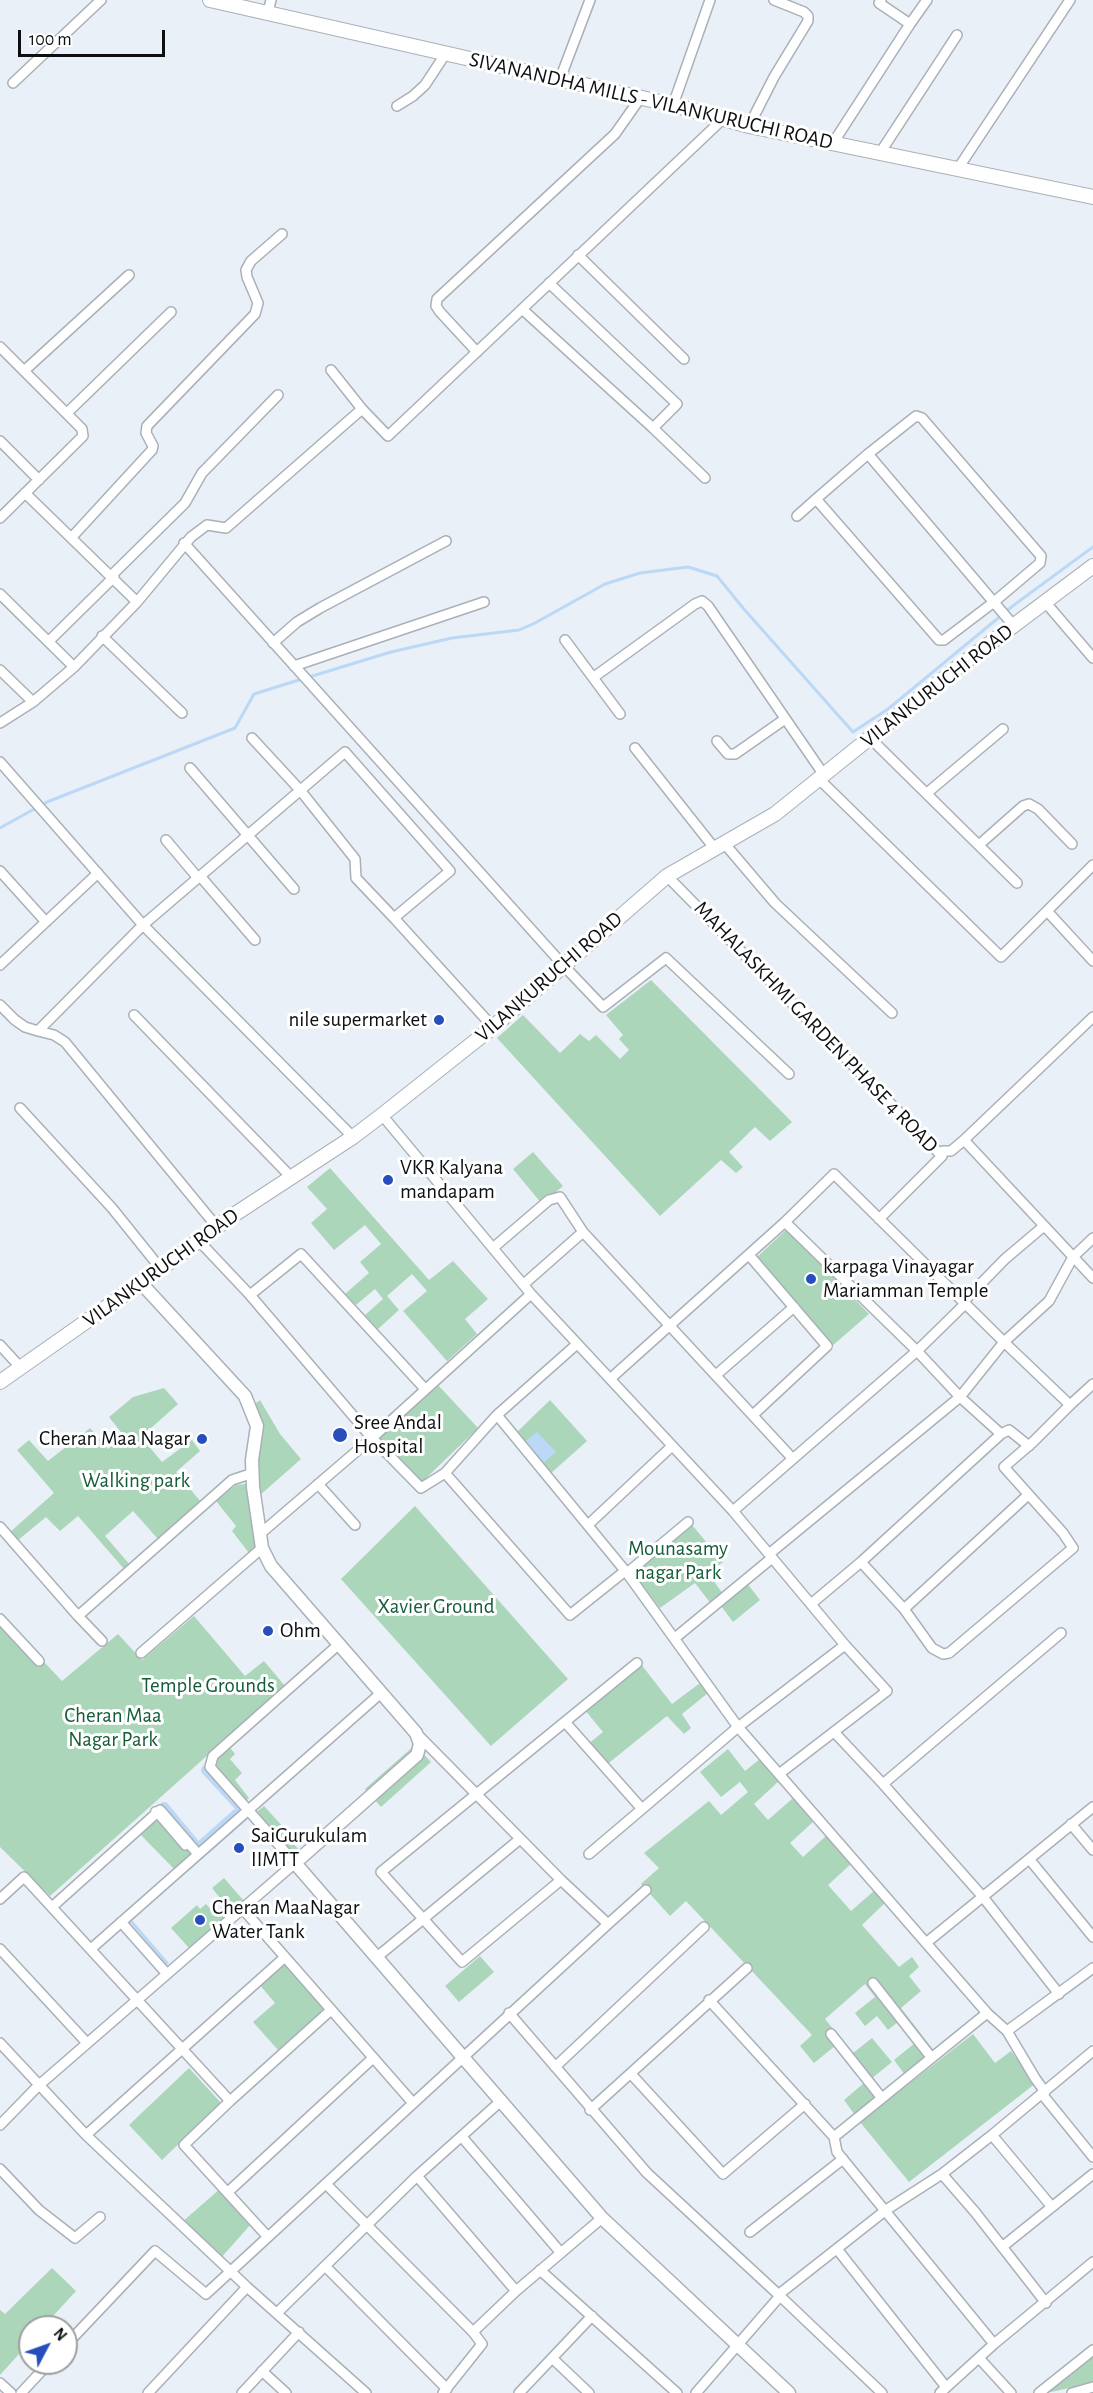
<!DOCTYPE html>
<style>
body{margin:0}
#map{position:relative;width:1093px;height:2393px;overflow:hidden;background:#eaf0f7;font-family:"Alegreya Sans",sans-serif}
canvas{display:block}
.north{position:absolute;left:18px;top:2315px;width:60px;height:60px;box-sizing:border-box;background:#fff;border:2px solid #9e9fa0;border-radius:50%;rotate:49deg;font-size:16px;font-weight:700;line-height:24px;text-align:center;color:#0d0f11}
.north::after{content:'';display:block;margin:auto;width:21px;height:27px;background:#274ebc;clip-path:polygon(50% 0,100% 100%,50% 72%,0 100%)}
.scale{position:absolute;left:18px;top:30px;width:147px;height:27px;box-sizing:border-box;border:3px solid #0d0f11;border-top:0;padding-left:8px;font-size:18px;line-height:21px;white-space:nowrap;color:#0d0f11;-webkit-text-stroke:4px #fff;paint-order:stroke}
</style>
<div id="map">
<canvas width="1093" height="2393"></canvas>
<div class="north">N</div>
<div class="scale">100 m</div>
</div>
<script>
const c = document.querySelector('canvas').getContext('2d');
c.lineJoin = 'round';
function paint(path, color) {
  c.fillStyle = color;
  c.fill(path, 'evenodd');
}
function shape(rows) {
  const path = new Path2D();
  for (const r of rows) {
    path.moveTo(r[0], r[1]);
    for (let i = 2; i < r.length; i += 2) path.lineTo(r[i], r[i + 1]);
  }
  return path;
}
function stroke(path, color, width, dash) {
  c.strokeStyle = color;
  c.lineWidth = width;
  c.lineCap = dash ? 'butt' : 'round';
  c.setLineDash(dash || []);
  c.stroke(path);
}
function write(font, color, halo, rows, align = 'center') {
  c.font = font + ' "Alegreya Sans",sans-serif';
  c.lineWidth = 6;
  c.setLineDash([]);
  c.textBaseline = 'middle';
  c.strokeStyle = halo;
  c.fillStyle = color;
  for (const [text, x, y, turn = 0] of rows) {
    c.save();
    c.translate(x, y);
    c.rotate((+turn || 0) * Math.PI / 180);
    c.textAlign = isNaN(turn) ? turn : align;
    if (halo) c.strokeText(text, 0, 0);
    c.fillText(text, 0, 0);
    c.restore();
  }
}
paint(shape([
 [651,980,792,1122,770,1141,755,1127,729,1152,743,1167,736,1173,721,1160,660,1216,497,1038,523,1015,560,1053,580,1034,589,1041,596,1035,620,1059,629,1050,619,1039,623,1035,606,1015],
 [533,1152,563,1186,542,1204,513,1169],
 [330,1168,429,1280,453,1261,488,1299,465,1319,477,1334,447,1361,403,1311,427,1291,412,1274,387,1296,399,1310,378,1329,365,1315,383,1299,375,1289,356,1305,345,1294,369,1273,360,1262,381,1244,365,1225,334,1250,311,1223,327,1209,307,1187],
 [787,1229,869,1314,832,1346,756,1258],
 [438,1385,478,1428,421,1483,379,1438],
 [164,1388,178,1404,141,1437,162,1462,192,1440,200,1451,176,1472,201,1502,158,1539,133,1511,105,1536,131,1566,125,1570,78,1516,60,1531,46,1517,17,1541,9,1533,54,1493,17,1450,29,1440,48,1461,90,1428,108,1449,124,1436,109,1417,133,1397],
 [260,1400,280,1434,301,1459,259,1496,253,1405],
 [550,1400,587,1441,550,1474,516,1433],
 [246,1484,256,1546,249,1553,232,1531,236,1526,216,1501,236,1485],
 [415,1506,568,1679,491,1746,341,1579],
 [687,1519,723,1562,708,1573,723,1594,743,1578,760,1600,733,1622,721,1606,715,1609,695,1583,660,1608,628,1566],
 [194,1616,245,1676,264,1661,285,1686,50,1896,0,1847,0,1627,38,1667,44,1662,62,1681,118,1634,142,1660],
 [640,1663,672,1704,700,1683,708,1693,682,1714,691,1728,684,1734,667,1716,605,1766,588,1744,603,1732,584,1709],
 [228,1745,235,1754,230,1759,242,1773,235,1780,249,1798,244,1803,212,1767,215,1756],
 [415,1745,431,1762,381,1807,365,1789],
 [728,1749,745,1771,760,1759,779,1781,754,1804,768,1820,793,1798,813,1822,790,1843,803,1857,827,1835,851,1864,828,1885,851,1911,875,1890,886,1902,862,1925,899,1967,912,1957,919,1967,909,1976,921,1991,901,2008,935,2052,905,2075,894,2060,915,2043,898,2022,888,2030,877,2016,865,2026,855,2013,875,1997,865,1984,825,2019,853,2053,872,2038,892,2062,871,2079,882,2093,855,2115,844,2100,864,2083,835,2046,814,2063,800,2046,812,2035,686,1901,670,1916,641,1884,659,1868,644,1853,709,1801,721,1815,748,1792,740,1782,721,1797,700,1772],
 [264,1806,283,1827,281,1830,300,1851,294,1857,254,1814],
 [159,1813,195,1855,176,1871,138,1832],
 [224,1878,244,1901,232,1911,234,1913,209,1936,206,1933,189,1948,171,1928,197,1905,200,1909,206,1904,215,1914,225,1904,212,1888],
 [480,1956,494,1972,459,2002,445,1986],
 [284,1962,326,2008,278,2050,253,2022,275,2003,259,1984],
 [973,2034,995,2063,1011,2051,1036,2083,909,2182,860,2122],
 [189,2068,221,2103,162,2160,129,2125],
 [221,2188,252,2223,220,2259,181,2223],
 [52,2268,76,2291,43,2327,30,2327,30,2342,0,2375,0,2310,5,2314],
 [1093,2355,1093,2383,1046,2393]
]), '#abd6ba');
paint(shape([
 [537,1432,556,1452,543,1463,525,1442]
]), '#bbd8f6');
stroke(shape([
 [309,677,391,652,452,638,519,630,535,623,605,584,640,573,688,567,717,576,743,608,853,732,888,709,1014,605,1093,547],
 [0,828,47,802,235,728,254,694,302,679],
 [155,1898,249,1816],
 [130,1920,167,1963]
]), '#bbd8f6', 3);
stroke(shape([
 [164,1807,198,1848,242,1809,206,1770]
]), '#bbd8f6', 10);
const pedestrian = shape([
 [155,1811,185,1846]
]);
const minor = shape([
 [268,12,271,0],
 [910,24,927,0],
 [560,79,590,0],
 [13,83,101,0],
 [673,105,710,0],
 [397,106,413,96,425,85,446,53],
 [749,126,774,77,808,21,808,16,804,12,774,0],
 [833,143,910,24,879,3,881,0],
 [880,153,957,35],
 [957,170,1070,0],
 [578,255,684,359],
 [549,283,677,404,653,428],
 [522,309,653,428,705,478],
 [0,347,82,429,83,436,0,518],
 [477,352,440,312,436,306,437,299,615,134,641,97],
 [331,370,362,409],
 [24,371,129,275],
 [67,413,171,312],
 [0,441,39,480],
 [868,454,1014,626],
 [797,516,816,499,868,454,916,416,922,418,1041,556,1040,563,994,602,944,640,939,640,816,499],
 [72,537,152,450,153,446,146,433,147,426,255,314,258,303,247,277,246,270,251,261,282,234],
 [184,543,564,966,603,1007,666,958,789,1074],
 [112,575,185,503,202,473,278,395],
 [0,594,74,667],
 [137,602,191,537,207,525,226,528,362,409,388,436,724,118],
 [1046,603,1093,658],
 [102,636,182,713],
 [565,640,620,714],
 [49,641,114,577],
 [273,643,297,622,320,608,446,541],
 [294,666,484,602],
 [0,670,33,702],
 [594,677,695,604,702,601,708,606,824,775],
 [0,723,33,702,74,667,137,602,25,493],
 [252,738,300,790,355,859,356,878,394,918],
 [871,739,1017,883],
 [717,741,728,754,735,754,785,719],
 [635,748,715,849],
 [0,762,143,925,353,1137],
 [190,768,294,889],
 [819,779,1001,957,1093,865],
 [927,793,1003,729],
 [166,840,198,878],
 [724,843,775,903,892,1013],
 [980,844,1023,806,1029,804,1038,809,1072,844],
 [0,871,46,922],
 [200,876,255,940],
 [667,876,942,1156,943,1151,951,1151,964,1140],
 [1047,911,1093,961],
 [0,965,98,873],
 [0,1005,15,1020,25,1027,38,1031],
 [134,1015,291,1177],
 [1093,1017,964,1140,1093,1278],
 [20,1108,112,1208,161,1269],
 [382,1115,531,1294,733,1511,845,1645,738,1727,642,1809,565,1722],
 [879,1219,942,1156],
 [785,1222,917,1351,960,1397,1001,1434,861,1562,811,1604],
 [217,1227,65,1042,54,1035,38,1031,143,925,345,752,450,871,394,918,493,1027],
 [1093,1238,1073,1257,1049,1301,1004,1342,1070,1405,1093,1384],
 [199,1241,250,1295,372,1438,421,1488,445,1473,497,1415,577,1344],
 [493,1248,549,1200,560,1197,583,1232],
 [749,1255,827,1346,754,1414],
 [524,1284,583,1232,793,1459],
 [250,1295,301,1254,425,1389],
 [963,1302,1005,1259,1044,1226],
 [0,1345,21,1368],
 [716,1375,794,1307],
 [610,1379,785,1222,834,1174,1004,1342,960,1397,769,1554],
 [497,1415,627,1573,738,1727,987,2013,834,2137,837,2152,994,2344],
 [1001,1434,1009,1430,1029,1446],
 [445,1473,570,1615,625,1571],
 [318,1484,355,1525],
 [733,1511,917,1351,965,1304],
 [589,1524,672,1446],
 [0,1527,78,1616,232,1480,253,1473],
 [260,1534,372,1438,531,1294],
 [861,1562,904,1609,932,1648,943,1654,949,1653,1073,1548,1063,1533,1004,1467,1033,1442,1070,1405],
 [627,1573,688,1522],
 [904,1609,1028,1495],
 [78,1616,102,1641],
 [0,1619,39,1661],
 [675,1638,772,1558],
 [141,1653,262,1548],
 [835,1733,883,1784],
 [419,1736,561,1880,608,1924,646,1890],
 [779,1774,887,1691,845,1645],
 [1071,1824,1093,1850],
 [589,1854,642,1809],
 [1030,1860,1093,1937],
 [561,1880,462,1962,381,1872,637,1663],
 [0,1899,24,1877,230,2101,331,2010],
 [52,1907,160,1810,198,1854],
 [242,1908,413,2103],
 [121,1922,167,1974],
 [926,1943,1093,1807],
 [92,1948,381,1693],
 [0,1949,87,2043],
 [377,1957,520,1839],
 [873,1983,931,2057],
 [1059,1994,983,1897,883,1784,1061,1633],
 [709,2000,834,2137],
 [509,2013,647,2173,780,2296,696,2393],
 [987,2013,1007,2031,1093,1968],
 [1007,2031,1035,2078,1045,2092],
 [831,2034,881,2097],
 [0,2043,86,2135,247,2287,366,2393],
 [555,2067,704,1927],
 [631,2074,723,2174,805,2104],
 [1042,2094,1093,2157],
 [230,2101,184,2145,267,2236],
 [590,2110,747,1968],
 [0,2125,38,2086,295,1863,210,1767,213,1756,338,1645],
 [86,2135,285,1957],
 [992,2135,1052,2207],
 [462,2137,561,2253],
 [0,2169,39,2210,75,2238,100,2217],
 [942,2174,975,2212,1046,2303],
 [417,2176,516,2291],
 [326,2184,473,2332],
 [228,2192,373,2058],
 [750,2232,843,2159],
 [1002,2247,1093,2174],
 [837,2249,946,2387],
 [325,2266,447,2389],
 [540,2270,677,2393],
 [778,2295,886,2210,942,2174,992,2135,1093,2051],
 [780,2296,882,2393],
 [277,2313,417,2176,502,2100],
 [66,2345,155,2251,206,2294,608,1924],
 [552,2358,589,2393],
 [979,2358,1011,2393],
 [262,2371,286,2393],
 [0,2383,11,2393],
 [21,2393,49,2363],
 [148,2393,247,2287],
 [242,2393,299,2332],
 [443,2393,482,2344,473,2332,516,2291,602,2218],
 [519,2393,592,2316],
 [940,2393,994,2344,1093,2262],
 [1039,2393,1093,2350],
 [1072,2393,1093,2387]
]);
const tertiary = shape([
 [141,1283,245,1396,257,1426,252,1460,253,1487,262,1548,271,1566,416,1733,420,1744,417,1755,295,1863,602,2218,789,2393]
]);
const secondary = shape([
 [210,0,673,105,749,126,1093,197],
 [0,1382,141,1283,232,1216,353,1137,382,1115,493,1027,667,876,775,814,953,671,1093,566]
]);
stroke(pedestrian, '#aab0b7', 10);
stroke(minor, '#aab0b7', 12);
stroke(tertiary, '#aab0b7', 15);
stroke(secondary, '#aab0b7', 16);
stroke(pedestrian, '#fff', 7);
stroke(minor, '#fff', 9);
stroke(tertiary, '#fff', 12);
stroke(secondary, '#fff', 14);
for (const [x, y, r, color] of [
 [439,1020,6,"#274ebc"],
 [388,1180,6,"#274ebc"],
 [811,1279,6,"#274ebc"],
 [340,1435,8,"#274ebc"],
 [202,1439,6,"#274ebc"],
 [268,1631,6,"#274ebc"],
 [239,1848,6,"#274ebc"],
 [200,1920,6,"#274ebc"]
]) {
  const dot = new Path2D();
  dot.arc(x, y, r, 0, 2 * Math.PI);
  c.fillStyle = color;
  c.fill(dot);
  stroke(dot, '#fff', 2);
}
write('21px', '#0d0f11', '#fff', [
 ["SIVANANDHA MILLS - VILANKURUCHI ROAD",651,101,13],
 ["VILANKURUCHI ROAD",937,686,-38],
 ["VILANKURUCHI ROAD",549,977,-41],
 ["MAHALASKHMI GARDEN PHASE 4 ROAD",816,1027,46],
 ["VILANKURUCHI ROAD",161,1268,-36]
]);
write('21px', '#0d0f11', '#fff', [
 ["nile supermarket",427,1020,"right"],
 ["VKR Kalyana",400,1168],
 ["mandapam",400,1192],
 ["karpaga Vinayagar",823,1267],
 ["Mariamman Temple",823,1291],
 ["Sree Andal",354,1423],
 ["Hospital",354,1447],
 ["Cheran Maa Nagar",190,1439,"right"],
 ["Ohm",280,1631],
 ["SaiGurukulam",251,1836],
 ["IIMTT",251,1860],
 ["Cheran MaaNagar",212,1908],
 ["Water Tank",212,1932]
], 'left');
write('21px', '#135d38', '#fff', [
 ["Walking park",136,1481],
 ["Mounasamy",678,1549],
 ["nagar Park",678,1573],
 ["Xavier Ground",436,1607],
 ["Temple Grounds",208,1686],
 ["Cheran Maa",113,1716],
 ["Nagar Park",113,1740]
]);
</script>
